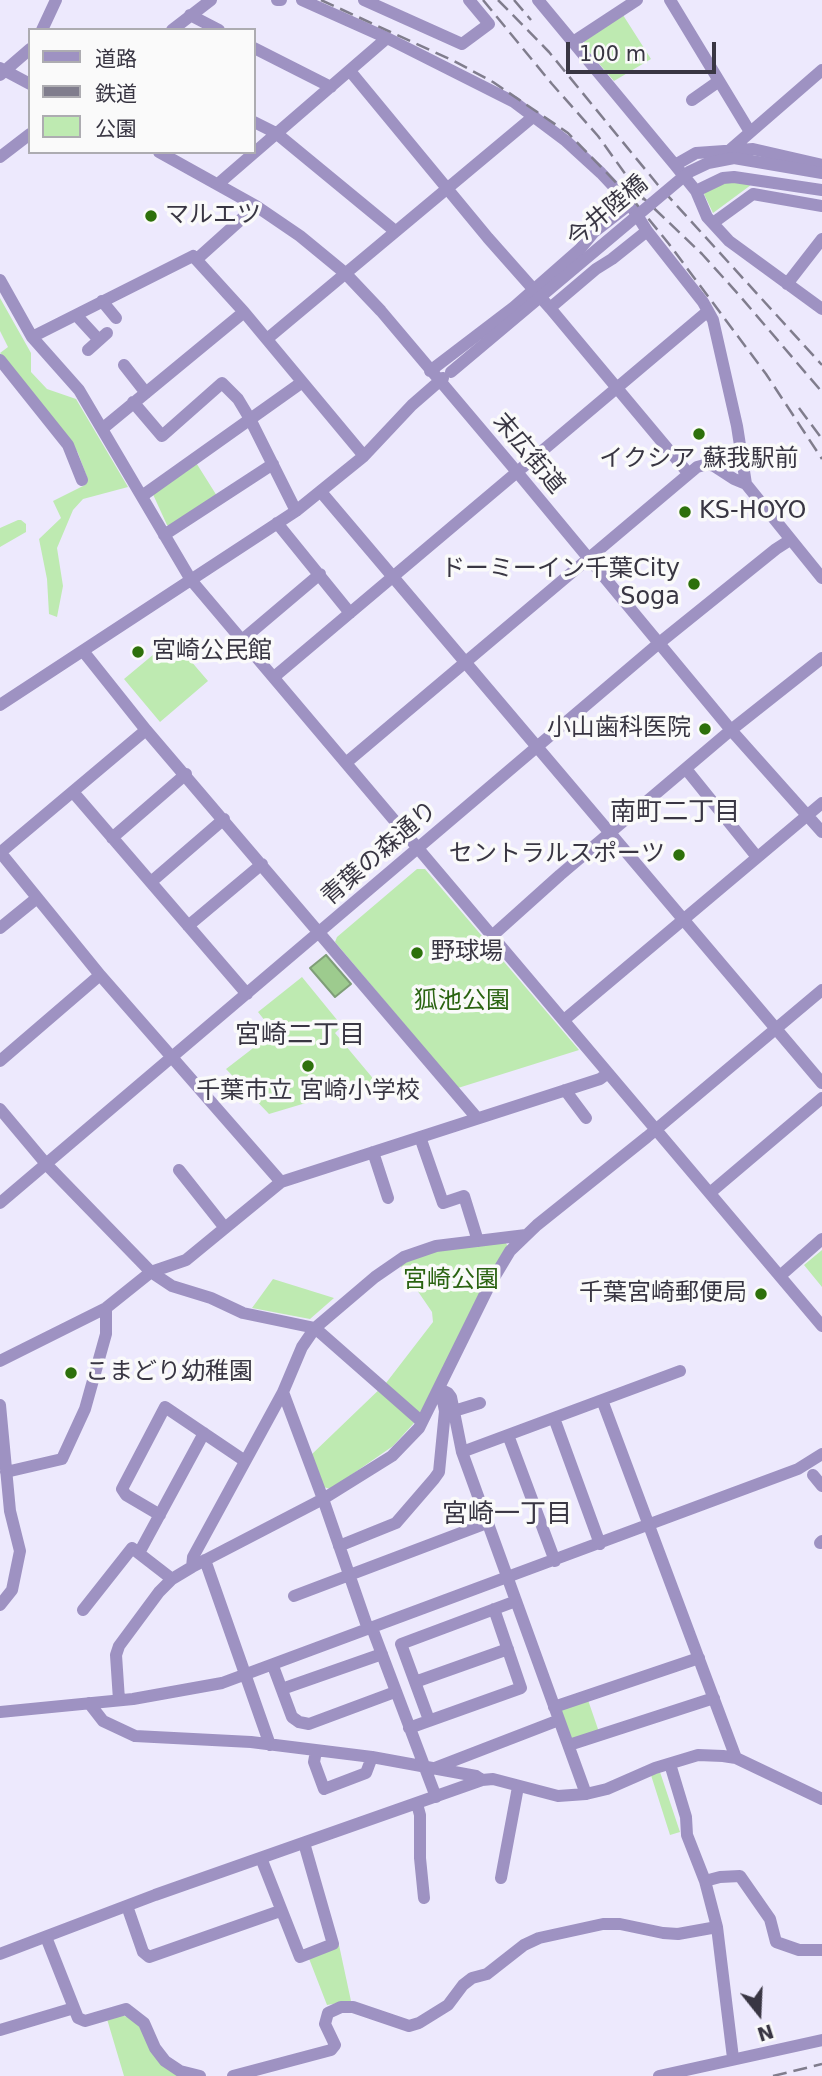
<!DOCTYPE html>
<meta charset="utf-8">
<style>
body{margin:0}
#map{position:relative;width:822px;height:2076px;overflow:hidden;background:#ede9fd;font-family:"DejaVu Sans","Noto Sans JP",sans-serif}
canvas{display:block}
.legend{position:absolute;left:28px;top:28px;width:228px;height:126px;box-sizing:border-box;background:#fafafa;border:2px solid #adacb1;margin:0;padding:9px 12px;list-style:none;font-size:21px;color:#393643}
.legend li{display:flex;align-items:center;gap:14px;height:35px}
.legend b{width:35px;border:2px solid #adacb1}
.north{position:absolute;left:724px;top:1978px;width:70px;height:70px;-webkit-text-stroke:5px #fafafa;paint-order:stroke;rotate:162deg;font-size:19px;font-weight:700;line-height:28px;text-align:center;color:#393643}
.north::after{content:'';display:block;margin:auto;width:24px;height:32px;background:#393643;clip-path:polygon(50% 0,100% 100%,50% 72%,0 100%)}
.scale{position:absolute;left:566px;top:42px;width:150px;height:32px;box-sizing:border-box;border:4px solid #393643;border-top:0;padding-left:9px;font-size:21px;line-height:24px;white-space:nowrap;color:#393643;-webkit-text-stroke:5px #fafafa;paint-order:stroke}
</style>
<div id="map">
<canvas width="822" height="2076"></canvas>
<ul class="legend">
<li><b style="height:9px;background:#9e92c2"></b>道路</li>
<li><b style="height:9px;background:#807d8d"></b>鉄道</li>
<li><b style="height:19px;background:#beeab1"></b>公園</li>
</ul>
<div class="north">N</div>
<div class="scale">100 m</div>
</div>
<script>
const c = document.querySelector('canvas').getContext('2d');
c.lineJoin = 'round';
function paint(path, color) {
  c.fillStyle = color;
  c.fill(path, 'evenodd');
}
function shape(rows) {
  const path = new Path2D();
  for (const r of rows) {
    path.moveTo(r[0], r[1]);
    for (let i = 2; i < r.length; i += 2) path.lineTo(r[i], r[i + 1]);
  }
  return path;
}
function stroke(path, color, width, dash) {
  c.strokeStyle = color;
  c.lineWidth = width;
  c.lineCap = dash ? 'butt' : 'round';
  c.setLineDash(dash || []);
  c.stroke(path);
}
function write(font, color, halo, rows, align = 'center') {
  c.font = font + ' "DejaVu Sans","Noto Sans JP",sans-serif';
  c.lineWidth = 7;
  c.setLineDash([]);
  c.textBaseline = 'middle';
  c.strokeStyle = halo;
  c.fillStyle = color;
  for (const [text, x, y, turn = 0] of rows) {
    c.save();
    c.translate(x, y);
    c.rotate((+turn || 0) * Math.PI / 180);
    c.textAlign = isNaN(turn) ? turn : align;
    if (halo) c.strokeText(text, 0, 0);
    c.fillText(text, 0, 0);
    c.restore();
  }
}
paint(shape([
 [623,15,651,59,614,81,584,46,584,41],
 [731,178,755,182,713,213,704,194,706,187],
 [0,298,31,353,31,372,47,389,76,399,128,487,83,499,73,510,57,548,63,586,57,617,49,614,47,579,39,539,61,518,53,501,85,485,88,480,78,453,71,442,0,353,8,347,0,331],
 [195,461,217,496,171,526,167,525,151,490],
 [18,520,21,520,26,524,26,532,0,547,0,528],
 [172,639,208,681,160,722,124,679],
 [417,869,425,869,579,1050,458,1088,335,942,337,937],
 [302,977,342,1026,335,1033,376,1082,269,1114,226,1069,274,1032,258,1012],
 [505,1241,508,1247,424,1412,393,1446,331,1489,323,1487,311,1455,386,1383,433,1322,432,1312,400,1265,439,1248],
 [822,1250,822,1287,804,1265],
 [273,1279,334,1298,310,1319,252,1308],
 [588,1700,599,1732,569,1742,558,1710],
 [659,1769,680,1832,670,1835,650,1772],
 [339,1945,351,2001,327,2005,308,1956],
 [120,2015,136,2019,180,2076,124,2076,107,2019]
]), '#beeab1');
const water = shape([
 [326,955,351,984,335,997,310,968,326,955]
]);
paint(water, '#9dcb8e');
stroke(water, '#7f9e78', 2);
stroke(shape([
 [277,0,281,0],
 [302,0,387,38,514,102,566,141,601,173,630,204,647,231,703,302,713,320,737,426,746,484,822,578],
 [364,0,462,44,489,24,469,0],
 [538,0,675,165,696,191,707,217,729,241,822,309],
 [670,0,750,132],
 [190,15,219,30],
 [42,30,56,0],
 [172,30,211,0],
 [573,42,637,0],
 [254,48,331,87],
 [0,68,30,84],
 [350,71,488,238,550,308,688,473],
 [0,75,30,49],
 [692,100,719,81],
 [254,122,276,133,395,231],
 [731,149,822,70],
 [159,152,256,206,300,236,345,273,381,311,517,472,731,730,822,832],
 [0,157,30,134],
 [675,165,696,153,753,149,822,165],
 [218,184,387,38],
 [696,191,723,178,734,177,822,190],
 [713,223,753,194,822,206],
 [197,259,256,206],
 [0,280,32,337,79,390,191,580,822,1326],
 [787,284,822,239],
 [102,301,116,318],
 [550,308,596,269,612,259,647,231],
 [76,315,99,340],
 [32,337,193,256,244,312,364,456],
 [267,339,534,116],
 [88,350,107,333],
 [0,360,68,445,82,480],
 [124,365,146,393],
 [430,371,514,307,580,249,594,232,630,204],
 [133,402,162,436,222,383,238,399,250,419,296,511],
 [102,429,244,312],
 [321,492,822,1083],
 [142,496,301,383],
 [277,523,350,613],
 [164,535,273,464],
 [242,640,320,574],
 [83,651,146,730,477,1118],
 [274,677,708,311],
 [0,705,296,511,364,456,412,405,443,378],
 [347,762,697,467,708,464,714,466,734,479,746,484],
 [686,769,757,857],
 [73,792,247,994],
 [112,838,186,774],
 [0,852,100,975,281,1182],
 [1,852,146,730],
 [151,882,224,819],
 [188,926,262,864],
 [0,928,37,898],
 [492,936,560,875,731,730,822,658],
 [564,1020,822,803],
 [0,1061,100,975],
 [565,1090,586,1118],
 [0,1109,47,1165,151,1272,172,1286,211,1298,243,1313,315,1328,422,1422],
 [420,1137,443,1203,464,1196,478,1241],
 [373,1152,388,1198],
 [179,1170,225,1228],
 [711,1192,822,1098],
 [0,1203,658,644,776,549,790,540],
 [780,1276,822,1239],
 [0,1361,106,1308,151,1272,186,1260,281,1182,600,1079,608,1073],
 [440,1389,448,1393,451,1397,462,1452,586,1794],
 [283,1392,323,1499,368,1629],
 [602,1400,736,1758],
 [0,1405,10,1511,20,1551,12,1590,0,1605],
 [454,1411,480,1403],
 [554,1418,600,1544],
 [508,1435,555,1561],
 [462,1452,680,1371],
 [6,1472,62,1459,85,1409,106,1334,106,1308],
 [813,1475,822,1486],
 [160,1515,126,1495,122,1489,165,1407,245,1461],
 [820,1543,822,1541],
 [339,1546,396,1523,434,1479,439,1472,445,1411,442,1396],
 [139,1553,204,1433],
 [205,1560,270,1745],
 [192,1567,193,1557,283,1392,302,1347,315,1328,375,1277,404,1257,436,1246,526,1235],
 [294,1596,487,1523],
 [83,1610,132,1548,172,1579],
 [372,1628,436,1797],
 [273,1666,292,1717,299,1722,309,1724,395,1692],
 [415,1682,508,1649],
 [282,1689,382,1654],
 [119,1700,116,1655,119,1646,159,1592,172,1579,192,1567,323,1499,392,1456,419,1428,489,1286,510,1251,537,1225,647,1137,822,990],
 [89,1703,103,1721,135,1736,251,1742,372,1757,476,1776,482,1780],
 [554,1707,699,1658],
 [0,1712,133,1699,222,1683,798,1469,822,1454],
 [429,1720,401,1644,516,1601],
 [409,1728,521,1688,494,1609],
 [569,1745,714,1698],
 [316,1751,314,1762,324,1789,366,1773,372,1757],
 [670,1764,686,1817,687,1835,705,1881,717,1927,733,2058],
 [432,1769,559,1720],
 [417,1804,420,1815,420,1858,424,1898],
 [261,1858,300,1957,333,1944,304,1843],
 [501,1878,518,1787],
 [705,1881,720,1877,740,1876,770,1919,776,1942,799,1950,822,1950],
 [127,1906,143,1952,149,1957,280,1911],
 [46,1937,78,2018,85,2021,126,2009,144,2023,155,2048,165,2061,180,2071,200,2076],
 [0,1954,155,1895,482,1780,493,1779,558,1796,586,1794,607,1789,655,1768,698,1755,723,1756,736,1758,822,1799],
 [0,2030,74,2008],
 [233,2076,331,2050,335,2045,325,2024,328,2013,341,2007,353,2007,409,2026,419,2023,448,2005,463,1985,472,1978,487,1974,524,1945,539,1938,603,1924,620,1924,663,1933,678,1934,717,1927],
 [659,2076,822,2040]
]), '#9e92c2', 12);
stroke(shape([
 [321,0,454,61,493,82,568,133,634,201,669,244,766,374,822,459],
 [483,0,552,84,598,136,644,200],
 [498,0,549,52,658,185,822,365],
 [514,0,531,20],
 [639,194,702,254,739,295,822,392],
 [799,408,822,439],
 [773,2076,822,2064]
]), '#807d8d', 2.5, [14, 7]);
stroke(shape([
 [451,372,689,172,708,163,734,158,822,173]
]), '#9e92c2', 12);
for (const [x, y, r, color] of [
 [151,216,7,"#2d700b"],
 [699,434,7,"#2d700b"],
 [685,512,7,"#2d700b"],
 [694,584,7,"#2d700b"],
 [138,652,7,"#2d700b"],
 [705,729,7,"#2d700b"],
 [679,855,7,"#2d700b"],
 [417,953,7,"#2d700b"],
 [308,1066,7,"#2d700b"],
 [761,1294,7,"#2d700b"],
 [71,1373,7,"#2d700b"]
]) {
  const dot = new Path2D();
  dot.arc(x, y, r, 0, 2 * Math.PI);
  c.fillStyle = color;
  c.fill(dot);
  stroke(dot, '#fafafa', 2.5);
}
write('24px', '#393643', '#fafafa', [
 ["今井陸橋",608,212,-40],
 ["末広街道",528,454,50],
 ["青葉の森通り",380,854,-41]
]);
write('24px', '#393643', '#fafafa', [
 ["マルエツ",165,216],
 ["イクシア 蘇我駅前",699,460,"center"],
 ["KS-HOYO",699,512],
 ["ドーミーイン千葉City",680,570,"right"],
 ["Soga",680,598,"right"],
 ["宮崎公民館",152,652],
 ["小山歯科医院",691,729,"right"],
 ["セントラルスポーツ",665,855,"right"],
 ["野球場",431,953],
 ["千葉市立 宮崎小学校",308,1092,"center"],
 ["千葉宮崎郵便局",747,1294,"right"],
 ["こまどり幼稚園",85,1373]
], 'left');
write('24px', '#2a6311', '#fafafa', [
 ["狐池公園",462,1002],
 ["宮崎公園",451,1281]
]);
write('26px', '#393643', '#fafafa', [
 ["南町二丁目",675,813],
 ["宮崎二丁目",300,1036],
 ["宮崎一丁目",507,1515]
]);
</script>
